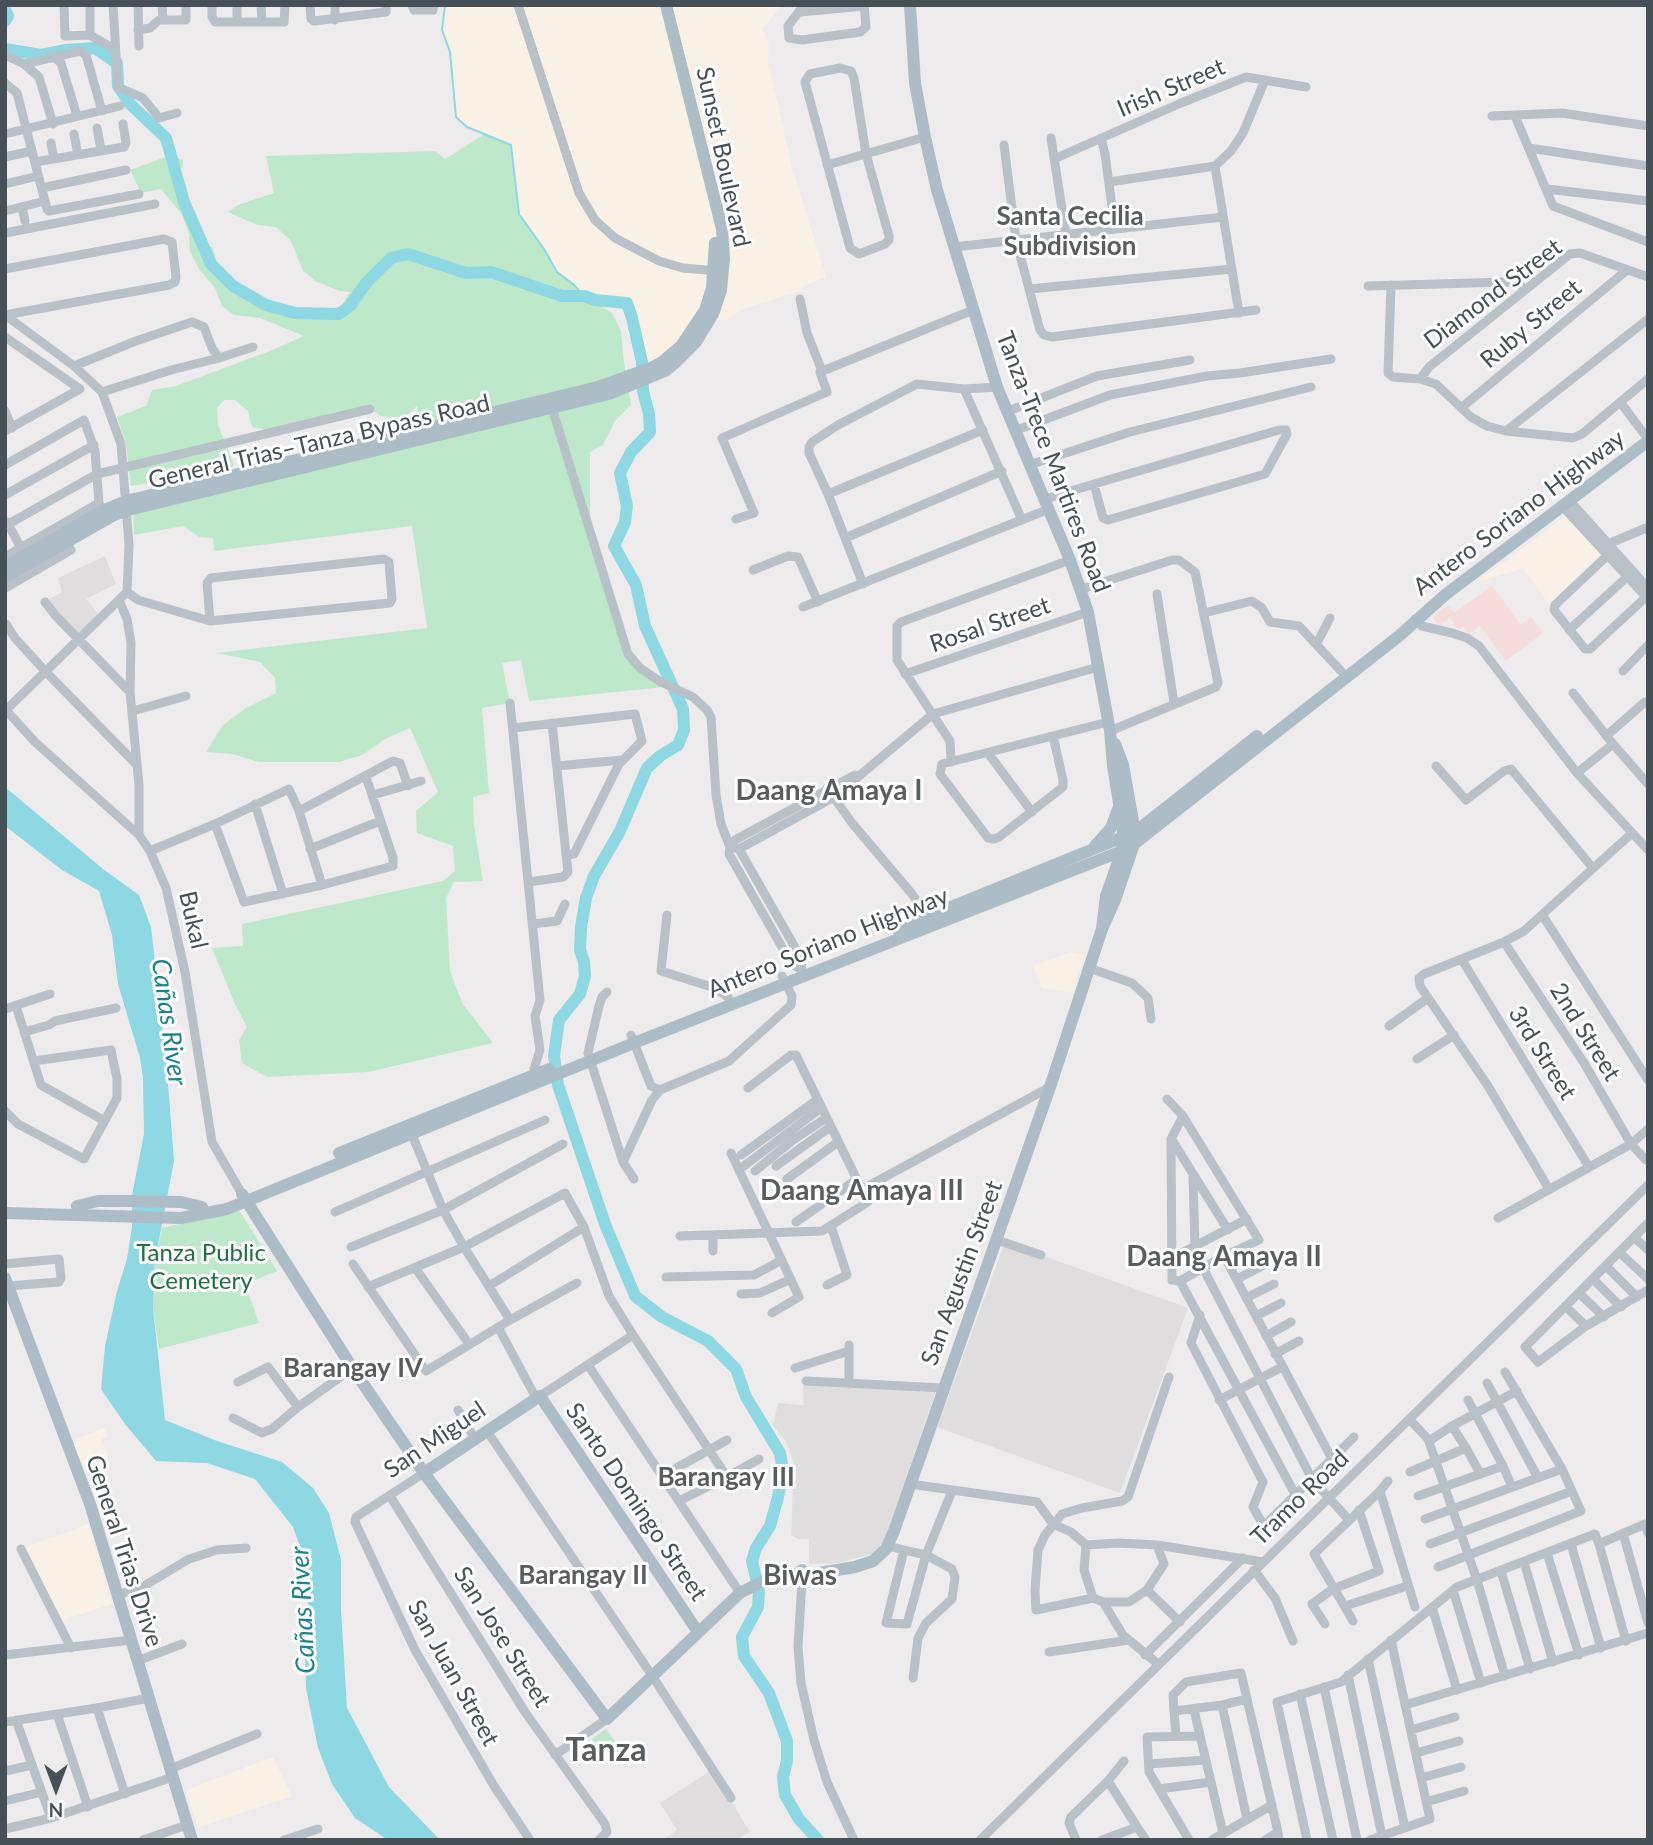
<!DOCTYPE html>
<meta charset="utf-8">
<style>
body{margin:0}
#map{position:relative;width:1653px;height:1845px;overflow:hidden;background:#eeebec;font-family:Lato,sans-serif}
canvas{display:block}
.frame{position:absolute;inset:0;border:7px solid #465057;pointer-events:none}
.north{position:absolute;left:21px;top:1754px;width:70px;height:70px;-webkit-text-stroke:5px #fff;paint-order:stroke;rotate:180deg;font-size:19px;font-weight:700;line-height:28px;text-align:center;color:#465057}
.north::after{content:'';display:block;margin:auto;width:24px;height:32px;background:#465057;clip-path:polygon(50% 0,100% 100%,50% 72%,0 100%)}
</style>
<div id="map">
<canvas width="1653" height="1845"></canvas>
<div class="frame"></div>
<div class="north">N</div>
</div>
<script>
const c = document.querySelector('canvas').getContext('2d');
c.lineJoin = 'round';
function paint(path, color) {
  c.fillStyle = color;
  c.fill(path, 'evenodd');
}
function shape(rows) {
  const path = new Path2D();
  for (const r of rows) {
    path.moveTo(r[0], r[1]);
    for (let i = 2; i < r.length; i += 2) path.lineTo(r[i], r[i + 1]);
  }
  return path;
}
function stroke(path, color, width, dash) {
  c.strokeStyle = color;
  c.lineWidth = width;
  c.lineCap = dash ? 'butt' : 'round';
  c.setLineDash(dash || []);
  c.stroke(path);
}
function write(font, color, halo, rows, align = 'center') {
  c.font = font + ' Lato,sans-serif';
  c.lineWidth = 6;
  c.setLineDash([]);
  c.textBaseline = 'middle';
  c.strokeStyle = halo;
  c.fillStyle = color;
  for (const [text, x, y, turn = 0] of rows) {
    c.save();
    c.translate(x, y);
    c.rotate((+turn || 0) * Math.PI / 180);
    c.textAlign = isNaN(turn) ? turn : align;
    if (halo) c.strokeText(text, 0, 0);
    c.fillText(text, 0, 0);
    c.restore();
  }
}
paint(shape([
 [445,5,783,5,762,29,769,42,768,62,793,171,826,277,802,286,803,290,743,309,727,320,714,320,698,345,642,366,633,318,627,303,595,300,584,296,573,284,557,272,544,248,519,214,511,145,467,127,456,117,450,52,442,30],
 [1566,516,1602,554,1549,604,1523,568,1476,583],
 [1071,952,1084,956,1073,993,1042,988,1033,966],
 [104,1428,108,1436,101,1439,108,1457,81,1468,70,1441],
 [88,1524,112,1604,62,1620,55,1617,22,1549],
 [273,1757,292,1796,198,1828,186,1790]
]), '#f9f1e5');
paint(shape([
 [105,556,116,584,86,599,100,616,80,636,47,600,62,592,58,578],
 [1005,1242,1188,1308,1120,1493,937,1427],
 [803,1383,937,1388,886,1536,876,1553,837,1563,809,1564,809,1539,798,1539,791,1535,794,1465,786,1441,773,1425,778,1403,803,1405],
 [712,1770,750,1832,741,1837,741,1840,663,1840,677,1830,660,1803]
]), '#dfdddd');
paint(shape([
 [1492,586,1521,625,1531,617,1543,633,1506,661,1480,626,1469,634,1464,627,1459,630,1450,618,1439,626,1433,617,1448,605,1454,613]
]), '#f7dcdc');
paint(shape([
 [485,134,511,145,519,214,544,248,557,272,573,284,584,296,612,313,621,331,623,356,631,405,615,421,603,445,590,452,590,535,628,655,664,687,529,701,521,660,502,663,510,703,482,708,489,793,473,797,474,825,483,881,454,882,446,898,450,971,462,1003,493,1043,368,1072,267,1077,242,1063,239,1040,247,1027,235,1004,212,948,243,946,242,924,443,881,455,871,453,846,417,833,416,811,438,792,410,728,385,739,362,755,339,762,259,762,232,754,206,752,223,725,246,708,276,693,275,678,260,662,217,653,427,628,412,526,214,551,213,538,199,537,183,526,134,535,133,504,421,433,417,406,407,415,395,418,381,416,370,409,269,434,263,429,252,427,248,411,235,400,224,400,217,408,218,425,234,465,229,470,131,486,126,444,117,417,146,406,152,390,176,386,270,351,304,336,260,318,234,315,222,306,215,288,199,269,190,251,189,234,181,213,161,189,141,193,130,170,171,155,183,160,183,167,176,171,184,202,201,241,213,248,219,272,233,286,266,305,295,313,321,314,341,306,350,292,340,291,317,282,303,271,291,241,276,227,257,225,228,212,238,205,274,193,266,156,435,151,445,159],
 [239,1210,277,1271,245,1284,259,1323,159,1349,153,1308,154,1266,162,1228],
 [606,1729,625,1755,611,1765,592,1739]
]), '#bde9ca');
paint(shape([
 [5,787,103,869,139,895,151,927,166,1058,174,1161,154,1266,153,1308,165,1420,217,1441,282,1462,313,1488,329,1513,341,1560,341,1609,347,1708,389,1787,440,1840,388,1840,355,1818,332,1784,318,1748,306,1688,305,1652,310,1574,293,1527,255,1479,207,1463,156,1461,125,1424,101,1389,105,1346,117,1291,127,1259,132,1227,132,1195,144,1134,143,1078,140,1058,118,984,112,935,99,891,62,870,5,826]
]), '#8dd8e2');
stroke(shape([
 [445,5,442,30,450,52,456,117,467,127,511,145,519,214,544,249,557,272,573,284,584,296]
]), '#8dd8e2', 2);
stroke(shape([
 [5,10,8,16,5,21],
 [5,49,41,55,66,50,95,48,117,63,118,86,130,104,166,138,184,202,211,264,233,286,266,305,295,313,339,314,350,306,366,283,391,258,408,254,466,273,491,272,562,296,584,296,595,300,627,303,632,318,642,362,643,391,649,414,650,432,631,452,620,473,627,506,625,522,614,546,636,585,645,626,683,709,684,730,678,745,660,756,647,768,620,831,594,876,586,898,581,927,580,950,584,962,585,976,580,994,559,1020,554,1056,558,1085,605,1224,635,1296,662,1317,708,1341,736,1369,746,1397,780,1453,783,1471,778,1497,770,1526,756,1548,752,1561,759,1591,758,1607,742,1637,744,1656,769,1693,787,1741,787,1761,783,1777,785,1795,799,1819,818,1840]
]), '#8dd8e2', 12);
stroke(shape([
 [64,5,65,36,90,35,114,49],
 [90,5,90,35],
 [113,5,118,87,143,98,159,118,177,113],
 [138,5,139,46],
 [162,5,163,20],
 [212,5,212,17,215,22,284,22,285,5],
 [237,5,237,21],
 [261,5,262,22],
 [310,5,311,19,314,21,386,12,386,5],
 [335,5,335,20],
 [412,5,414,10,433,10,434,5],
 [518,5,579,193,595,220,615,238,659,261,683,268,718,271],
 [804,5,788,26,789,38,802,40,860,32,866,27,864,5],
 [800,12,864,6],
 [138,30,150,28,159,20,186,20,186,5],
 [5,55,24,64,39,77,53,124],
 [54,57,61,63,77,116],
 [24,64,80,51,86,55,102,111],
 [840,68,851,71,854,78,866,154,889,236,889,240,885,244,859,254,850,248,805,82,810,74,840,68],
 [5,83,17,93,47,209,49,211,139,194],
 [1492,116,1562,113,1648,126],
 [1515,116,1553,206,1648,242],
 [97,128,101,150],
 [5,134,120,106],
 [74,134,78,155],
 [1051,138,1066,235],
 [1101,138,1105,154,1115,229],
 [51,143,54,159],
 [1004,145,1016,240,1040,330,1044,335,1052,337,1256,310],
 [1529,148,1648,166],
 [5,157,32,151],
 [1054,159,1181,103,1246,77,1306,87],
 [35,162,124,147,126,143,123,124],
 [827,165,925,137],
 [1215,166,1239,313],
 [1109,182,1215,166,1231,151,1243,133,1265,80],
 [5,184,38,176],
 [42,188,126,170],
 [1547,189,1648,201],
 [22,207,25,221],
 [5,211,45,201],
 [5,233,155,204],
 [954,247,1223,217],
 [5,269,164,239,172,242,176,277,175,282,169,285,5,315],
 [1391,285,1388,373,1393,377,1420,379,1436,384,1471,417,1487,426,1506,431,1573,438,1582,434,1648,379],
 [1368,286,1507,282,1519,284,1524,289],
 [1030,289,1232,269],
 [800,299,807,333,822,371],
 [5,315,74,366,102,392,121,444,129,545,127,592,6,710],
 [5,337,80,389,5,431],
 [74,366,136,341,192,322,204,327,212,348,219,358,253,347],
 [1420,379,1429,367,1570,254,1580,253,1648,277],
 [964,389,1022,520],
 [102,392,171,370,219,358],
 [1620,402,1648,439],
 [552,408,628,654,640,668,661,682,693,697,707,710,711,717,716,795,721,824,730,847,729,854,791,963,800,969],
 [1461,408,1627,270],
 [5,411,12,428],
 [1006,412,1097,376,1190,360],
 [1014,431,1110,395,1207,376,1240,373,1331,359],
 [1506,431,1648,319],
 [5,465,84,420,95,451,99,503,102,511],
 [1029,465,1130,432,1311,387],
 [828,494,983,430],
 [5,495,94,445],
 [1045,499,1094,484,1279,430,1286,430,1287,434,1265,474,1108,520,1103,518,1094,484],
 [1569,500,1648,588],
 [1562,506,1648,599],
 [736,519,754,513,722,438,827,392,820,372,973,310],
 [7,522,21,548],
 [5,526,97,474,370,409],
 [845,538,1002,471],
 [1608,544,1646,528,1648,530],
 [1608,555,1555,605,1554,610,1585,649,1590,649,1646,597,1648,592],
 [5,557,99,503],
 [753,570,788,556,798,557,818,602],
 [863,584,828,494,809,453,809,447,812,442,838,425,917,384,964,389,997,387],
 [5,588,71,550,64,538],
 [1082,589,1172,560,1179,560,1195,572,1218,683,1216,687,1110,731],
 [127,592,138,600,210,621,390,603,392,599,389,562,384,559,211,578,207,583,210,621],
 [1157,594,1174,703],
 [119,600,127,619,131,643,130,692],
 [45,602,55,615,130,692,139,785,139,835],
 [803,607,1049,509],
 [1204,613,1252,601,1262,608,1270,622,1299,626,1341,671],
 [1415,619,1422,626,1452,633,1467,638,1479,646,1577,773,1648,850],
 [6,624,15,638,46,672,137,765],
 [1569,630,1627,577],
 [1317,643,1330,618],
 [1623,671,1648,645],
 [905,674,1088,612],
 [1573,693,1613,744,1648,784],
 [510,703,540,1000,535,1016,540,1050,534,1069,536,1079],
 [5,709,35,742,139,835,150,851,166,888,185,972,212,1142,242,1194],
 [133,711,186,696],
 [513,728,635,714,642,741,619,764,574,854,566,855],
 [1053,736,1063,780,1063,787,999,837,994,839,988,838,940,774,942,764,1108,722],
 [1606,736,1645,702],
 [988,753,1032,812],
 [951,762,950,741,897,660,897,626,901,622,1070,560],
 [557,766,622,760],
 [1436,766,1466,800,1504,771,1511,769,1592,867],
 [1577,773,1613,744],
 [827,788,852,823,912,894,929,919],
 [373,795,421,781],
 [255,804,283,894],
 [299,811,393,761,400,763,408,786],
 [215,824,244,902,322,885,393,866,393,858,366,777],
 [730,847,735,840,855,775],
 [735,848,739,849,801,958,802,972],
 [310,849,380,821],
 [739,849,834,797,933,714,1098,667],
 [150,851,215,824,289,789,299,811,322,885],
 [529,882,563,877,568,872,552,723],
 [667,915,661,971,715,988,728,997,731,1004],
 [1543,916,1648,1080],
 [533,924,557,921,565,904],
 [1504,942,1584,1063,1631,1144,1646,1160],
 [1462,960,1589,1167],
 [1089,968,1132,983,1148,998,1151,1019],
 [607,992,602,997,599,1006,588,1053,623,1162,634,1179],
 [16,1006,41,1085,103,1120],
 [5,1009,50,994],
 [1389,1026,1428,998],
 [24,1032,49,1025,55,1021,116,1008],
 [631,1035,651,1086,660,1090],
 [1417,1059,1454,1035],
 [1167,1099,1183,1116],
 [5,1111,18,1124,84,1159,117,1098,117,1079,111,1050,34,1061],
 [1183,1116,1259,1240,1224,1256,1180,1281,1172,1280,1171,1139,1183,1116],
 [410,1130,443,1210,464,1247,510,1320],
 [1172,1140,1228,1230],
 [731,1153,799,1297,772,1313],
 [741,1155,817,1100],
 [623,1162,652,1100,660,1090,729,1061,791,1005,792,996,782,976],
 [744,1166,821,1108],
 [776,1166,830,1127],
 [755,1171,793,1140,826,1118],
 [1193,1177,1195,1247],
 [787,1179,838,1142],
 [1549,1189,1488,1086,1420,986,1419,978,1424,974,1504,942,1524,931,1631,834],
 [861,1190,1050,1087],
 [335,1212,545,1120],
 [1498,1218,1631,1144,1648,1129],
 [796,1222,856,1180],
 [1648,1223,1525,1347,1538,1362,1586,1326,1648,1290],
 [680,1236,822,1231,868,1202,796,1055,791,1055,748,1088],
 [1634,1237,1648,1250],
 [997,1240,1041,1255],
 [351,1247,443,1210,563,1144],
 [713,1251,713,1235],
 [1620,1253,1648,1279],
 [1224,1256,1332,1459],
 [1172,1258,1247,1219],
 [5,1264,59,1259,61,1278,59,1282,8,1286],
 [353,1264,426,1371,510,1320,577,1283],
 [1606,1266,1637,1297],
 [1203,1268,1312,1479,1349,1520],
 [416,1269,469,1344],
 [666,1277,754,1275,782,1260],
 [1237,1279,1264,1265],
 [1593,1279,1621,1307],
 [1180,1281,1295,1494],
 [827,1285,847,1275,831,1226],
 [489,1286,584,1227],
 [368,1287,464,1247,565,1193,584,1227,609,1296,633,1335],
 [1579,1293,1604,1317],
 [741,1294,760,1293,791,1279],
 [1246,1298,1274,1284],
 [1565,1306,1586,1326],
 [1200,1315,1191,1343,1263,1482,1253,1507,1262,1523,1266,1524,1354,1437],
 [1256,1316,1281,1303],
 [498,1327,536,1398],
 [1266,1336,1291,1322],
 [1275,1354,1299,1341],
 [588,1365,740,1593],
 [795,1368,849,1351],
 [806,1381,943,1388],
 [238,1382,268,1367,298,1407,353,1368],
 [1487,1383,1538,1478],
 [849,1384,849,1345],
 [540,1396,633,1335,727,1477,679,1501],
 [1219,1400,1282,1367],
 [458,1410,475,1439],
 [233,1418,262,1433,272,1429,298,1407],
 [1409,1419,1428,1439,1477,1580,1505,1676],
 [1452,1426,1517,1391],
 [487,1431,653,1677,731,1798],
 [1466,1448,1480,1473],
 [1503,1466,1512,1487],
 [1410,1472,1466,1448,1452,1426,1429,1441],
 [424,1473,356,1517,355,1522,415,1650,494,1786,530,1840],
 [662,1476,727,1440],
 [727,1477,759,1459],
 [910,1484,1037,1502,1053,1524,1071,1532,1086,1545,1118,1543,1157,1545],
 [1380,1491,1415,1607],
 [390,1496,525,1712,605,1824,607,1832,599,1840],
 [1418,1496,1503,1466,1468,1400],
 [1425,1519,1562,1469],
 [1623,1533,1648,1623],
 [1430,1544,1572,1491],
 [1571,1544,1601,1648],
 [1599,1544,1626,1641],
 [1086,1545,1084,1570,1093,1598],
 [888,1546,904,1550,926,1555,907,1624,886,1623,904,1550],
 [21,1549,71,1648],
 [1547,1553,1579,1655],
 [1524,1562,1553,1662],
 [1438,1567,1581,1511,1562,1469,1505,1372],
 [1254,1570,1275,1598,1293,1641],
 [1501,1571,1530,1669],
 [802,1581,798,1647,801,1683,814,1740,827,1782,854,1840],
 [1147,1590,1180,1622],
 [1453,1590,1481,1683],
 [118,1595,144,1586,189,1559,217,1550,246,1548],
 [1103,1602,1129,1602,1147,1590,1164,1564,1157,1545,1263,1562],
 [1345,1606,1407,1586],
 [1432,1607,1457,1690],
 [1353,1621,1314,1554,1380,1491,1388,1481],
 [1325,1624,1312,1604,1333,1589,1379,1571,1359,1510],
 [1049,1652,1129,1640],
 [5,1655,131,1640],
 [1145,1655,1243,1558],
 [1368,1659,1405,1828],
 [137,1661,182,1644],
 [1158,1664,1123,1635,1103,1602,1093,1598,1036,1610,1035,1591,1038,1550,1045,1535,1062,1514,1082,1508,1122,1501,1128,1497,1169,1377],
 [1348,1675,1382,1836],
 [913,1678,918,1638,926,1623,952,1599,955,1577,952,1569,926,1555,952,1491],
 [1324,1687,1357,1840],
 [1300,1694,1333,1840],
 [1247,1699,1222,1705,1174,1711,1173,1695,1186,1682,1241,1673,1247,1699,1278,1832,1279,1840],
 [1222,1705,1247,1819],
 [1405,1705,1648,1633],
 [97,1708,125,1794],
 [1194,1710,1223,1833],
 [1174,1711,1176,1736],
 [57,1714,88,1807],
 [16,1720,51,1818],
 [5,1722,97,1708,149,1698],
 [1411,1730,1455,1717],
 [1416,1753,1459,1741],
 [555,1755,607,1719],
 [1149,1764,1206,1760],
 [170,1769,257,1734],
 [5,1771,32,1765],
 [1421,1778,1461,1767],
 [1108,1781,1137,1827],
 [1159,1789,1211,1782],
 [5,1801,42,1792],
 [1426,1802,1464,1791],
 [5,1829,51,1818,173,1777],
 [143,1840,187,1825],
 [284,1840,318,1829],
 [980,1840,1648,1185],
 [1076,1840,1069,1823,1071,1817,1108,1781,1124,1761],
 [1102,1840,1137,1827,1146,1840],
 [1189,1840,1149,1772,1147,1737,1200,1736],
 [1212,1840,1272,1805],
 [1265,1840,1278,1832],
 [1307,1840,1277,1702,1341,1682,1457,1587,1595,1534,1599,1544,1645,1524,1648,1533],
 [1370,1840,1430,1819,1391,1640]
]), '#b8c1c7', 9);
stroke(shape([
 [910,5,915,83,925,137,937,190,997,387,1070,560,1088,612,1110,731,1113,766,1123,828,1122,851,1106,896,1102,929],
 [5,567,102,511,126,501,598,387,651,368,662,362,681,346,705,310,712,288,715,243],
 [5,577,114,515,128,510,609,394,665,371,676,362,696,342,713,314,721,290,724,259,722,229,666,5],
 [1095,846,1111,828,1118,809],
 [897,929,1135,832,1257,736],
 [339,1153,549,1069],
 [242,1194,353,1369,424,1473,607,1719,740,1593,777,1574,797,1574,802,1570,807,1575],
 [77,1206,98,1201,125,1201,181,1202,202,1207],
 [5,1213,181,1218,227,1209,634,1043,1122,851,1134,844,1399,636,1445,595,1648,441],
 [5,1278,90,1504,192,1840],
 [424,1473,540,1396,698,1632],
 [807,1575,855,1567,873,1561,886,1549,894,1531,1050,1087,1102,929,1115,900,1134,844,1135,832,1123,765,1115,744]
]), '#adbdc8', 12);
write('24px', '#465057', '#fff', [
 ["Irish Street",1171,88,-23],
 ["Sunset Boulevard",723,157,78],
 ["Diamond Street",1493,294,-37],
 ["Ruby Street",1531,324,-40],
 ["General Trias–Tanza Bypass Road",319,442,-13],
 ["Tanza-Trece Martires Road",1053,462,69],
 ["Antero Soriano Highway",1519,513,-37],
 ["Rosal Street",990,625,-19],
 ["Bukal",193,920,77],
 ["Antero Soriano Highway",828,943,-22],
 ["2nd Street",1585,1032,58],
 ["3rd Street",1542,1053,58],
 ["San Agustin Street",962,1273,-70],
 ["San Miguel",435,1440,-34],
 ["Tramo Road",1300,1498,-44],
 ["Santo Domingo Street",636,1502,56],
 ["General Trias Drive",124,1551,72],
 ["San Jose Street",502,1637,58],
 ["San Juan Street",453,1673,61]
]);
write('24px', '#1e7041', '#fff', [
 ["Tanza Public",201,1253],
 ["Cemetery",201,1281]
]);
write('bold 26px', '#595d60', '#fff', [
 ["Santa Cecilia",1070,217],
 ["Subdivision",1070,247],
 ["Barangay IV",353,1369],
 ["Barangay III",726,1478],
 ["Barangay II",583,1576]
]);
write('italic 26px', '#198190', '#fff', [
 ["Cañas River",169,1022,82],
 ["Cañas River",303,1610,-93]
]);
write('bold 28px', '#595d60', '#fff', [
 ["Daang Amaya I",829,791],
 ["Daang Amaya III",862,1191],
 ["Daang Amaya II",1224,1257],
 ["Biwas",800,1576]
]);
write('bold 32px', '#595d60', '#fff', [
 ["Tanza",606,1751]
]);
</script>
